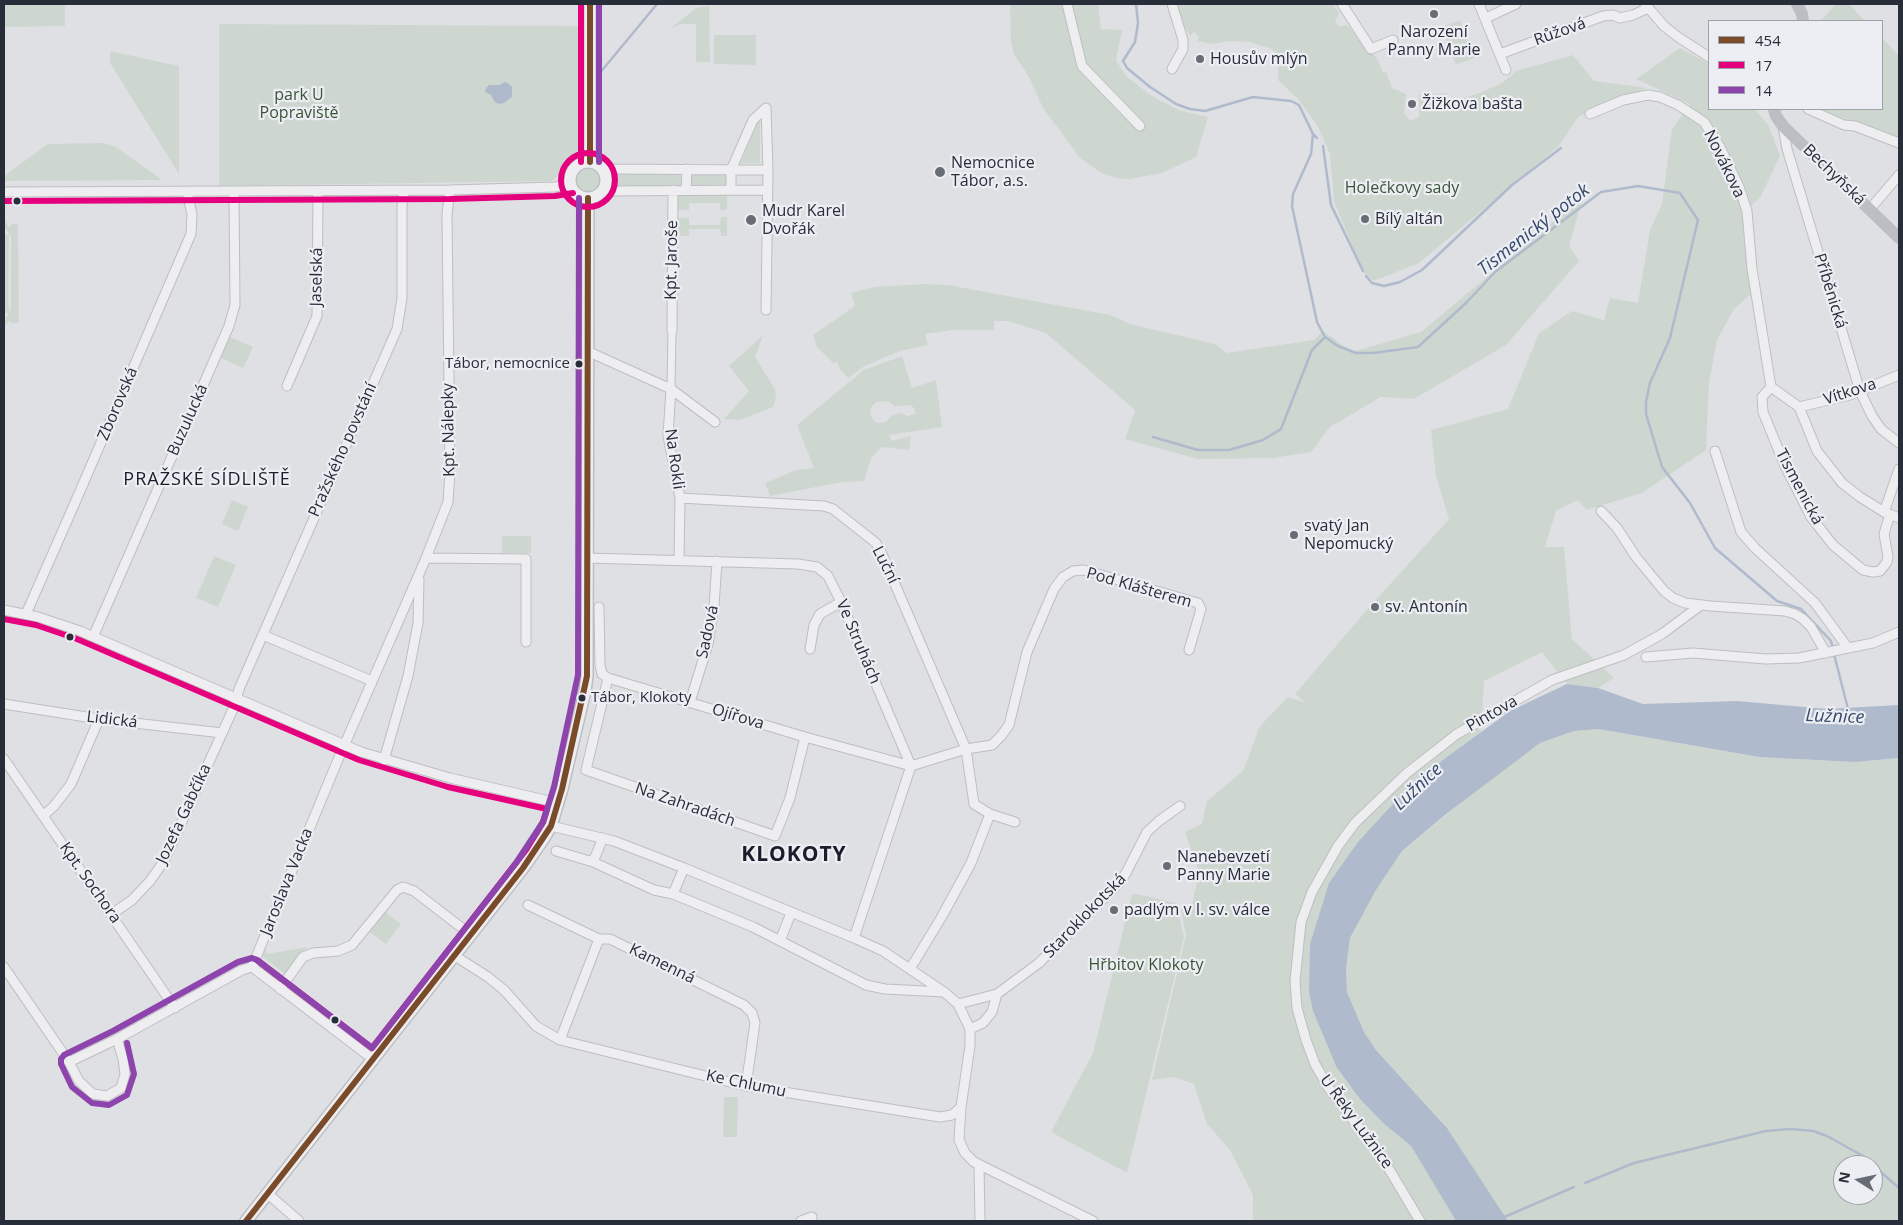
<!DOCTYPE html>
<meta charset="utf-8">
<style>
body{margin:0}
#map{position:relative;width:1903px;height:1225px;overflow:hidden;background:#dfe0e3;font-family:"Open Sans",sans-serif}
canvas{display:block}
.frame{position:absolute;inset:0;border:5px solid #282d3a;pointer-events:none}
.legend{position:absolute;left:1708px;top:20px;width:175px;height:90px;box-sizing:border-box;background:#eceef3;border:1px solid #9ea1a9;margin:0;padding:6px 9px;list-style:none;font-size:15px;color:#282d3a}
.legend li{display:flex;align-items:center;gap:10px;height:25px}
.legend b{width:25px;border:1px solid #9ea1a9}
.north{position:absolute;left:1833px;top:1155px;width:50px;height:50px;box-sizing:border-box;background:#eceef3;border:1px solid #9ea1a9;border-radius:50%;rotate:280deg;font-size:14px;font-weight:700;line-height:20px;text-align:center;color:#282d3a}
.north::after{content:'';display:block;margin:auto;width:18px;height:22px;background:#686c75;clip-path:polygon(50% 0,100% 100%,50% 72%,0 100%)}
</style>
<div id="map">
<canvas width="1903" height="1225"></canvas>
<div class="frame"></div>
<ul class="legend">
<li><b style="height:6px;background:#7a4b2a"></b>454</li>
<li><b style="height:6px;background:#e5007d"></b>17</li>
<li><b style="height:6px;background:#8e44ad"></b>14</li>
</ul>
<div class="north">N</div>
</div>
<script>
const c = document.querySelector('canvas').getContext('2d');
c.lineJoin = 'round';
function paint(path, color) {
  c.fillStyle = color;
  c.fill(path, 'evenodd');
}
function shape(rows) {
  const path = new Path2D();
  for (const r of rows) {
    if (r.length === 3) {
      path.moveTo(r[0] + r[2], r[1]);
      path.arc(r[0], r[1], r[2], 0, 2 * Math.PI);
      continue;
    }
    path.moveTo(r[0], r[1]);
    for (let i = 2; i < r.length; i += 2) path.lineTo(r[i], r[i + 1]);
  }
  return path;
}
function stroke(path, color, width, dash) {
  c.strokeStyle = color;
  c.lineWidth = width;
  c.lineCap = dash ? 'butt' : 'round';
  c.setLineDash(dash || []);
  c.stroke(path);
}
function write(font, color, halo, rows, align = 'center') {
  c.font = font + ' "Open Sans",sans-serif';
  c.lineWidth = 4.5;
  c.setLineDash([]);
  c.textBaseline = 'middle';
  c.strokeStyle = halo;
  c.fillStyle = color;
  for (const [text, x, y, turn = 0] of rows) {
    c.save();
    c.translate(x, y);
    c.rotate((+turn || 0) * Math.PI / 180);
    c.textAlign = isNaN(turn) ? turn : align;
    if (halo) c.strokeText(text, 0, 0);
    c.fillText(text, 0, 0);
    c.restore();
  }
}
paint(shape([
 [4,4,65,4,65,26,4,27],
 [1010,4,1098,4,1101,29,1122,30,1116,60,1126,76,1152,96,1179,110,1208,117,1196,157,1162,173,1129,179,1115,178,1100,172,1081,159,1043,108,1029,77,1014,54,1011,43],
 [1176,4,1333,4,1339,13,1335,22,1339,27,1347,25,1377,58,1383,73,1386,72,1392,88,1406,94,1404,113,1410,121,1419,117,1419,95,1446,93,1450,102,1477,94,1502,83,1516,71,1573,55,1594,81,1647,88,1613,100,1578,117,1558,147,1419,263,1374,281,1362,271,1334,201,1330,154,1317,125,1298,99,1278,80,1278,56,1272,49,1250,42,1229,41,1213,44,1197,41,1199,37,1194,32,1190,36,1177,13],
 [1836,4,1849,4,1865,21,1820,21],
 [709,6,710,62,696,62,696,24,681,24,670,29,696,8],
 [1460,20,1474,58,1456,65,1442,27],
 [219,24,581,26,580,150,568,169,551,181,219,186],
 [714,35,756,35,756,65,714,64],
 [1882,38,1899,56,1899,140,1820,109,1882,109],
 [1680,48,1709,64,1709,109,1755,109,1769,126,1780,156,1760,198,1744,211,1752,293,1734,309,1717,340,1709,383,1706,450,1642,493,1586,510,1578,500,1556,511,1545,547,1564,547,1572,639,1614,678,1598,688,1567,684,1542,652,1484,681,1481,732,1444,759,1403,793,1329,883,1337,1068,1360,1099,1383,1123,1411,1146,1456,1221,1253,1221,1253,1195,1230,1150,1207,1124,1194,1084,1174,1077,1152,1080,1186,935,1181,909,1192,905,1199,872,1185,832,1202,824,1207,801,1243,771,1260,726,1288,697,1306,703,1295,694,1365,612,1449,519,1436,476,1431,430,1508,409,1539,333,1572,311,1604,320,1610,298,1638,303,1650,230,1662,204,1672,129,1690,104,1636,79],
 [110,51,179,66,179,174,110,63],
 [760,121,760,163,741,163,758,122],
 [103,143,116,147,162,180,4,181,4,176,48,144],
 [589,181,12],
 [618,174,678,174,683,179,682,184,678,188,618,188],
 [691,174,725,174,727,182,725,188,691,188],
 [676,195,727,195,727,210,720,210,720,203,689,203,689,210,676,210],
 [1583,197,1569,246,1579,261,1506,345,1414,399,1381,397,1330,427,1311,452,1273,458,1198,459,1125,439,1135,410,1046,333,1008,321,994,321,994,330,952,330,925,334,928,345,900,351,863,367,848,378,840,369,837,362,833,363,817,347,813,335,855,306,851,293,875,287,925,284,948,285,1110,315,1130,324,1215,344,1227,353,1314,340,1323,331,1352,352,1421,332],
 [721,217,727,217,727,236,721,236,720,229,689,229,689,236,675,236,675,218,689,218,689,225,720,225],
 [4,220,10,228,11,224,18,224,19,323,11,323,10,320,4,327,4,322,9,313,4,313,5,247,4,247,4,235,9,235,8,300,9,312,11,308,11,238,10,235,4,227],
 [763,335,755,357,775,389,776,398,773,407,740,420,724,419,749,391,729,366],
 [228,336,253,347,243,368,219,357],
 [902,356,912,388,936,380,942,427,889,435,892,441,911,436,909,450,882,447,871,458,864,481,842,482,770,496,765,483,796,470,814,468,797,425,864,370],
 [888,401,894,406,910,405,914,408,915,414,908,416,901,413,892,415,886,422,876,423,870,415,871,407,877,402],
 [232,500,248,507,238,531,222,524],
 [502,536,531,536,531,553,502,553],
 [214,556,236,565,218,607,196,598],
 [1599,729,1759,757,1855,762,1899,758,1899,1221,1508,1221,1443,1123,1376,1050,1364,1032,1347,992,1346,969,1350,938,1376,890,1402,851,1492,778,1540,743,1574,731],
 [1843,1165,1873,1165,1873,1195,1843,1195],
 [1132,894,1137,894,1176,903,1184,937,1127,1173,1051,1132,1093,1053],
 [385,912,401,924,386,944,370,932],
 [265,947,267,954,308,947,285,974,263,957,262,949],
 [724,1097,738,1097,737,1137,723,1137]
]), '#ced7cf');
paint(shape([
 [505,82,509,84,512,87,512,97,504,103,498,104,494,101,491,95,485,92,486,88,489,85,499,85],
 [1567,684,1598,688,1643,704,1737,701,1827,709,1899,705,1899,758,1855,762,1759,757,1599,729,1574,731,1540,743,1445,815,1402,851,1376,890,1350,938,1346,969,1347,992,1364,1032,1376,1050,1447,1128,1508,1221,1456,1221,1411,1146,1383,1123,1360,1099,1337,1068,1313,1011,1309,992,1310,944,1329,883,1358,842,1403,793,1444,759,1510,711]
]), '#afbacd');
stroke(shape([
 [1136,4,1138,23,1135,42,1123,61,1127,68,1150,87,1176,104,1190,109,1205,111,1253,97,1291,101,1299,105,1313,134,1311,154,1293,194,1292,206,1317,322,1325,337,1338,346,1356,353,1373,353,1418,347,1467,302,1495,272,1601,192,1638,186,1680,193,1698,220,1670,338,1650,383,1646,402,1646,414,1662,467,1690,503,1715,548,1777,601,1801,609,1831,641,1833,648],
 [599,74,657,4],
 [1313,134,1317,138],
 [1323,146,1331,205,1363,271],
 [1366,276,1372,283,1384,286,1400,282,1422,270,1512,185,1561,148],
 [1153,437,1198,450,1229,450,1263,440,1281,429,1312,350,1325,337],
 [1834,654,1848,709],
 [1873,1165,1899,1188],
 [1585,1183,1634,1163,1766,1131,1791,1129,1813,1131,1827,1136,1863,1156,1873,1165],
 [1502,1218,1574,1187]
]), '#afbacd', 2.5);
const pedestrian = shape([
 [671,389,672,331]
]);
const minor = shape([
 [1067,4,1082,66,1140,126],
 [1172,4,1183,40,1183,49,1172,69],
 [1342,4,1371,49,1393,40],
 [1479,4,1506,70],
 [1645,4,1664,26,1678,37,1709,57],
 [1486,18,1516,4],
 [1500,54,1603,16,1613,15,1620,18,1633,15,1648,8],
 [1808,109,1844,125,1855,126,1899,143],
 [1590,114,1623,100,1648,95,1660,97,1678,105,1704,122,1720,147,1739,187,1747,211,1752,269,1771,387],
 [1783,126,1787,149,1860,391,1872,416,1881,429,1899,443],
 [601,167,610,169,768,170],
 [686,190,687,169],
 [731,190,731,170,753,120,766,108],
 [603,191,767,190],
 [4,192,450,190,555,187,571,184],
 [1870,209,1899,175],
 [766,310,768,170,766,108],
 [672,331,673,190],
 [587,351,671,389,715,422],
 [287,386,317,316,318,191],
 [1771,387,1762,397,1763,412,1785,466,1811,517,1833,545,1863,570,1873,572,1880,571,1887,562,1888,557,1884,534,1890,514],
 [1771,387,1799,407,1817,451,1842,483,1860,497,1884,512,1899,518],
 [671,389,668,436,680,498,679,560],
 [1799,407,1850,395,1899,375],
 [1715,451,1741,532,1755,548,1815,603,1848,648],
 [680,498,824,506,833,509,876,543,882,554,966,749,974,804,990,814,971,863,941,918,910,969],
 [1601,511,1617,528,1636,557,1664,591,1673,598,1685,603,1711,606,1785,611,1795,614,1803,619,1811,627,1826,653],
 [1884,512,1899,469],
 [426,558,526,559,526,642],
 [587,558,798,564,817,567,828,576,841,602,911,766,854,938],
 [599,607,600,665,602,674,608,678,805,737,911,766],
 [4,610,38,617,80,631,361,752,450,778,558,803],
 [26,614,74,505,191,234,192,214,187,192],
 [263,635,372,681],
 [93,637,229,326,235,305,234,192],
 [810,649,814,625,820,614,841,602],
 [1646,657,1693,653,1766,659,1799,658,1873,643,1899,632],
 [608,678,586,770,775,836,790,798,805,737],
 [690,702,708,644,714,607,717,561],
 [4,704,99,719,222,733],
 [4,759,175,1008],
 [384,760,408,676,418,623,419,579],
 [911,766,966,749,992,745,1001,736,1009,725,1027,652,1054,589,1063,577,1073,571,1084,570,1198,603,1201,609,1189,650],
 [990,814,1015,822],
 [43,816,54,806,71,784,99,719],
 [556,851,593,862,654,890,673,894,753,927,866,985,885,989,944,992],
 [593,862,603,838],
 [673,894,684,868],
 [528,905,599,939],
 [112,914,132,900,150,881,164,861,234,707,239,689,397,329,402,298,402,205,404,190],
 [780,941,791,913],
 [455,956,488,977,504,990,536,1026,560,1040,746,1086,940,1117,952,1115,961,1107,970,1046,970,1029,958,1004,944,992,883,951,854,938,684,868,614,841,551,826],
 [4,967,69,1062,79,1081,93,1094,107,1096,121,1088,125,1074,123,1059,117,1039],
 [252,967,374,1060],
 [280,989,303,957,313,953,338,951,352,945,397,890,403,887,414,891,471,935],
 [958,1004,997,994,1039,963,1120,882,1126,873,1147,832,1159,821,1180,806],
 [970,1029,983,1023,992,1012,997,994],
 [560,1040,599,939,610,939,744,1005,752,1013,755,1023,746,1086],
 [69,1062,117,1039,242,970,252,967,337,762,426,558,448,502,450,472,447,214,450,190],
 [961,1107,959,1140,965,1153,974,1162,1093,1221],
 [979,1166,980,1221],
 [268,1194,299,1221],
 [801,1221,812,1217],
 [1420,1221,1383,1159,1328,1087,1315,1064,1306,1040,1297,1008,1295,981,1301,922,1312,892,1338,846,1355,823,1407,773,1457,734,1552,680,1624,655,1662,634,1701,605]
]);
const tertiary = shape([
 [590,4,590,162],
 [588,180,18],
 [246,1221,523,868,544,838,551,826,562,789,585,691,587,676,588,198]
]);
stroke(pedestrian, '#bdbec1', 9);
stroke(minor, '#bdbec1', 11);
stroke(tertiary, '#bdbec1', 14);
stroke(pedestrian, '#eeeef0', 7);
stroke(minor, '#eeeef0', 9);
stroke(tertiary, '#eeeef0', 11);
stroke(shape([
 [1797,4,1802,14,1803,21],
 [1774,109,1776,116,1783,126,1899,238]
]), '#bdbec3', 12);
stroke(shape([
 [590,4,590,162],
 [246,1221,523,868,551,826,562,789,587,676,588,198]
]), '#7a4b2a', 6);
stroke(shape([
 [581,4,581,162],
 [588,180,27],
 [4,201,450,199,555,196,573,193],
 [4,619,36,625,77,639,359,760,448,787,547,809,543,822,526,850,372,1048,257,960]
]), '#e5007d', 6);
stroke(shape([
 [599,4,599,162],
 [127,1043,134,1074,127,1095,109,1105,92,1103,72,1087,61,1064,61,1059,64,1055,113,1031,238,962,252,958,257,960,372,1048,516,863,543,822,554,787,578,675,579,198]
]), '#8e44ad', 6);
for (const [x, y, r, color] of [
 [1434,14,5,"#686c75"],
 [1200,59,5,"#686c75"],
 [1412,104,5,"#686c75"],
 [940,172,6,"#686c75"],
 [17,201,4.5,"#282d3a"],
 [1365,219,5,"#686c75"],
 [751,220,6,"#686c75"],
 [579,364,4.5,"#282d3a"],
 [1294,535,5,"#686c75"],
 [1375,607,5,"#686c75"],
 [70,637,4.5,"#282d3a"],
 [582,698,4.5,"#282d3a"],
 [1167,866,5,"#686c75"],
 [1114,910,5,"#686c75"],
 [335,1020,4.5,"#282d3a"]
]) {
  const dot = new Path2D();
  dot.arc(x, y, r, 0, 2 * Math.PI);
  c.fillStyle = color;
  c.fill(dot);
  stroke(dot, '#eceef3', 2);
}
write('15px', '#282d3a', '#eceef3', [
 ["Tábor, nemocnice",570,364],
 ["Tábor, Klokoty",591,698,"left"]
], 'right');
write('16px', '#282d3a', '#eceef3', [
 ["Narození",1434,32,"center"],
 ["Panny Marie",1434,50,"center"],
 ["Housův mlýn",1210,59],
 ["Žižkova bašta",1422,104],
 ["Nemocnice",951,163],
 ["Tábor, a.s.",951,181],
 ["Mudr Karel",762,211],
 ["Dvořák",762,229],
 ["Bílý altán",1375,219],
 ["svatý Jan",1304,526],
 ["Nepomucký",1304,544],
 ["sv. Antonín",1385,607],
 ["Nanebevzetí",1177,857],
 ["Panny Marie",1177,875],
 ["padlým v I. sv. válce",1124,910]
], 'left');
write('16px', '#282d3a', '#eceef3', [
 ["Růžová",1560,32,-20],
 ["Novákova",1724,164,64],
 ["Bechyňská",1834,175,44],
 ["Kpt. Jaroše",672,260,-89],
 ["Jaselská",317,277,-89],
 ["Příběnická",1830,291,73],
 ["Vítkova",1850,392,-18],
 ["Zborovská",118,404,-67],
 ["Buzulucká",188,420,-66],
 ["Kpt. Nálepky",449,430,-91],
 ["Pražského povstání",343,450,-66],
 ["Na Rokli",674,459,82],
 ["Tismenická",1799,487,62],
 ["Luční",885,565,63],
 ["Pod Klášterem",1139,588,16],
 ["Sadová",708,632,-78],
 ["Ve Struhách",858,642,67],
 ["Pintova",1492,714,-30],
 ["Ojířova",738,717,17],
 ["Lidická",112,720,7],
 ["Na Zahradách",685,805,19],
 ["Jozefa Gabčíka",184,814,-65],
 ["Jaroslava Vacka",287,882,-68],
 ["Kpt. Sochora",90,883,55],
 ["Staroklokotská",1085,916,-46],
 ["Kamenná",662,964,26],
 ["Ke Chlumu",746,1084,12],
 ["U Řeky Lužnice",1356,1122,54]
]);
write('16px', '#395536', '#eceef3', [
 ["park U",299,95],
 ["Popraviště",299,113],
 ["Holečkovy sady",1402,188],
 ["Hřbitov Klokoty",1146,965]
]);
write('italic 18px', '#35496b', '#eceef3', [
 ["Tismenický potok",1534,230,-38],
 ["Lužnice",1835,717,2],
 ["Lužnice",1418,787,-43]
]);
c.letterSpacing = '1px';
write('18px', '#1a1e2b', '#eceef3', [
 ["PRAŽSKÉ SÍDLIŠTĚ",207,480]
]);
c.letterSpacing = '0px';
c.letterSpacing = '1px';
write('bold 21px', '#1a1e2b', '#eceef3', [
 ["KLOKOTY",794,855]
]);
c.letterSpacing = '0px';
</script>
